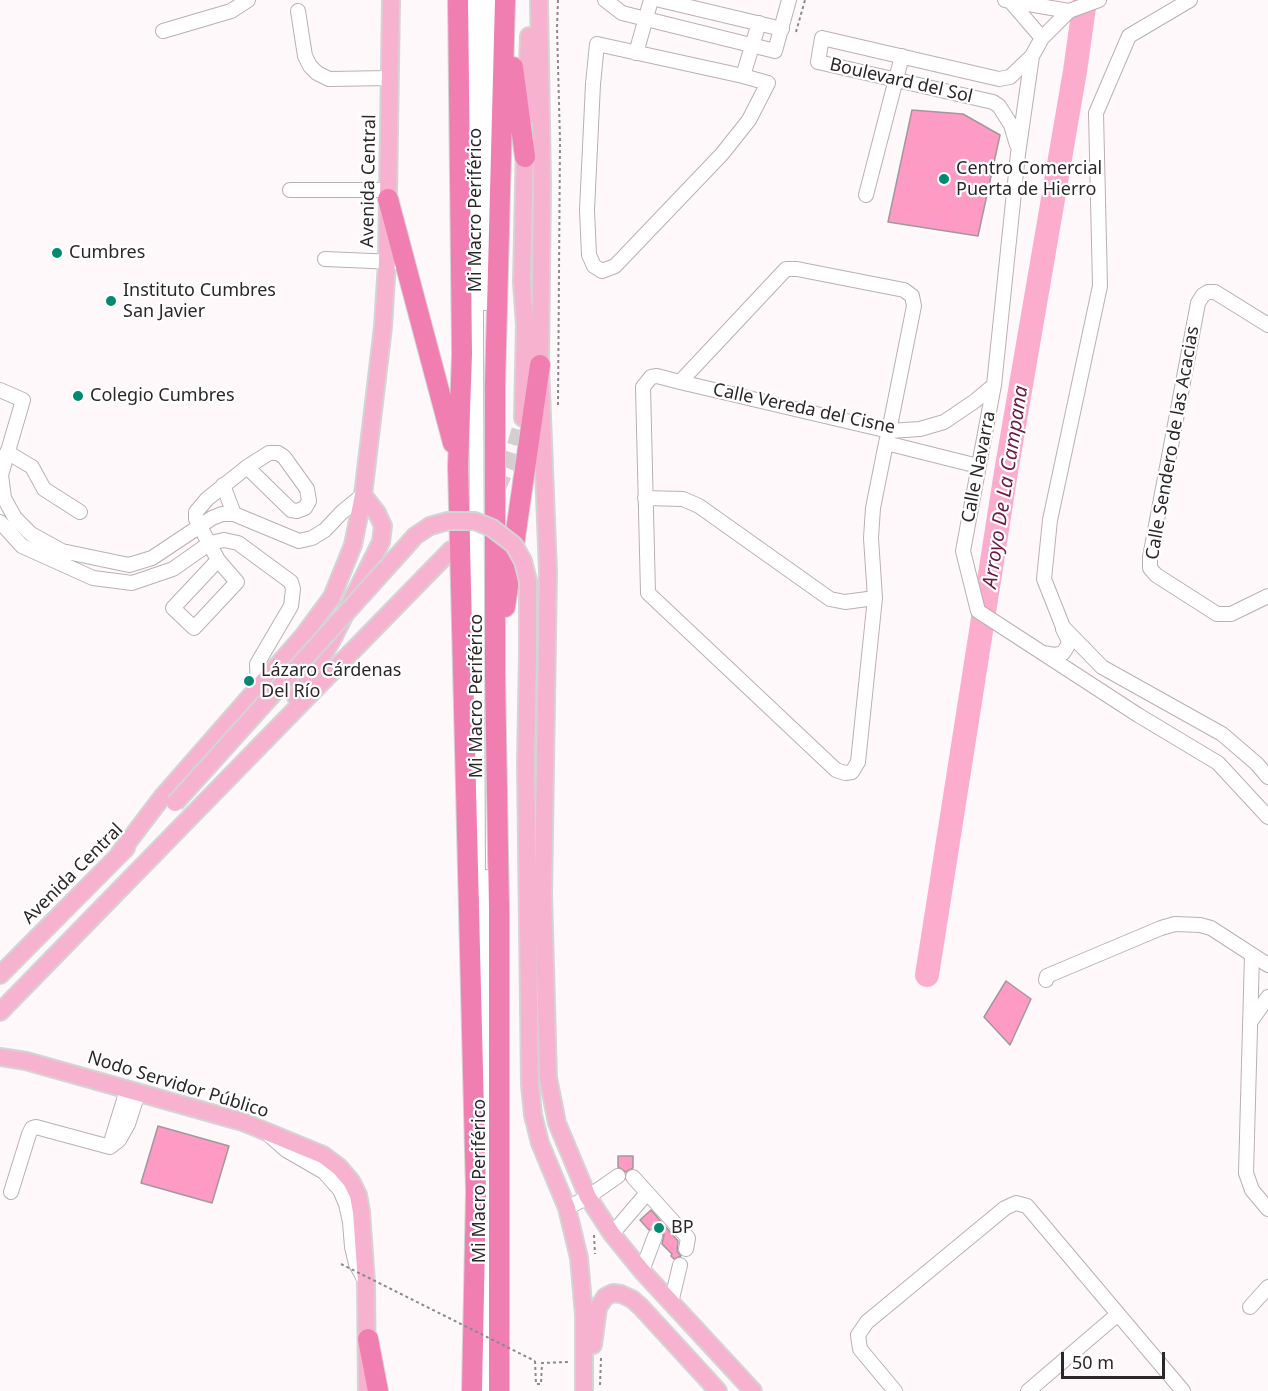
<!DOCTYPE html>
<meta charset="utf-8">
<style>
body{margin:0}
#map{position:relative;width:1268px;height:1391px;overflow:hidden;background:#fff8fa;font-family:"Noto Sans",sans-serif}
canvas{display:block}
.scale{position:absolute;left:1061px;top:1352px;width:104px;height:27px;box-sizing:border-box;border:3px solid #2c2829;border-top:0;padding-left:8px;font-size:18px;line-height:21px;white-space:nowrap;color:#2c2829;-webkit-text-stroke:4px #fff;paint-order:stroke}
</style>
<div id="map">
<canvas width="1268" height="1391"></canvas>
<div class="scale">50 m</div>
</div>
<script>
const c = document.querySelector('canvas').getContext('2d');
c.lineJoin = 'round';
function shape(rows) {
  const path = new Path2D();
  for (const r of rows) {
    path.moveTo(r[0], r[1]);
    for (let i = 2; i < r.length; i += 2) path.lineTo(r[i], r[i + 1]);
  }
  return path;
}
function stroke(path, color, width, dash) {
  c.strokeStyle = color;
  c.lineWidth = width;
  c.lineCap = dash ? 'butt' : 'round';
  c.setLineDash(dash || []);
  c.stroke(path);
}
function paint(path, color) {
  c.fillStyle = color;
  c.fill(path, 'evenodd');
}
function write(font, color, halo, rows, align = 'center') {
  c.font = font + ' "Noto Sans",sans-serif';
  c.lineWidth = 4.5;
  c.setLineDash([]);
  c.textBaseline = 'middle';
  c.strokeStyle = halo;
  c.fillStyle = color;
  for (const [text, x, y, turn = 0] of rows) {
    c.save();
    c.translate(x, y);
    c.rotate((+turn || 0) * Math.PI / 180);
    c.textAlign = isNaN(turn) ? turn : align;
    if (halo) c.strokeText(text, 0, 0);
    c.fillText(text, 0, 0);
    c.restore();
  }
}
stroke(shape([
 [927,975,1006,472,1075,71,1085,0]
]), '#fcaccc', 24);
const building = shape([
 [912,110,963,114,1000,135,978,236,888,222,912,110],
 [1006,981,1031,999,1010,1045,984,1017,1006,981],
 [158,1126,229,1146,212,1203,141,1183,158,1126],
 [618,1156,633,1156,633,1168,626,1172,618,1167,618,1156],
 [651,1210,678,1241,677,1251,681,1256,674,1259,671,1256,672,1254,662,1244,664,1235,662,1230,654,1227,649,1230,640,1220,651,1210]
]);
paint(building, '#fd9bc5');
stroke(building, '#a2989c', 1.5);
stroke(shape([
 [655,1236,662,1218]
]), '#d5ced0', 14, [14, 7]);
stroke(shape([
 [454,547,482,514,495,495,511,458,523,418]
]), '#d5ced0', 16, [16, 8]);
const minor = shape([
 [475,0,478,889],
 [605,0,622,13,775,51,789,0],
 [660,0,782,29],
 [1005,0,1069,11],
 [1099,0,1069,11,1042,38,1032,56,1018,154,994,385,963,551,978,611,1138,715,1218,763,1268,817],
 [1190,0,1129,36,1096,113,1100,286,1050,520,1044,579,1063,627,1102,667,1222,734,1257,764,1268,777],
 [1011,2,1042,38],
 [298,11,305,56,310,66,317,73,329,79,390,78],
 [163,31,231,11,248,0],
 [636,53,651,0],
 [743,76,597,44,593,84,587,210,589,255,594,266,602,271,615,266,722,154,749,120,768,83,743,76,759,23],
 [1017,145,1011,125,999,106,993,102,818,62,822,38,999,79,1010,77,1032,56],
 [290,190,388,190],
 [866,195,902,56],
 [325,259,395,262],
 [485,303,489,0],
 [1268,325,1215,292,1208,292,1203,295,1198,303,1150,557,1150,568,1156,575,1217,614,1231,614,1268,596],
 [680,382,786,269,797,269,904,290,912,296,914,306,889,431,886,443,873,508,871,538,875,598,858,762,852,772,845,773,836,770,648,593,643,387,651,377,657,376,680,382,889,431,920,429,944,422,975,401,994,385],
 [0,390,23,400,1,475,4,498,15,518,31,534,62,551,129,565,152,558,212,518,222,514,234,514,299,541,312,538,325,530,342,512,363,495],
 [886,443,978,466],
 [7,452,32,467,44,489,80,512],
 [223,485,234,514],
 [645,498,683,499,699,506,830,599,845,602,875,598],
 [0,522,22,546,93,578,132,583,173,569,210,543,224,540,238,543,291,582,293,589,291,606,257,664,258,690],
 [218,560,237,582,194,628,173,608,218,560,196,519,196,512,207,499,247,467,269,453,278,453,284,457,307,489,309,501,305,508,297,511,291,510,247,467],
 [1043,653,1055,655,1063,653,1067,647,1069,641,1063,629],
 [486,877,487,1391],
 [1252,955,1246,1173,1252,1190,1268,1209],
 [1046,980,1047,976,1161,928,1175,924,1200,925,1211,928,1268,965],
 [1251,1021,1268,997],
 [269,1135,286,1150,324,1172,340,1190,346,1204,350,1222,352,1247,356,1264,366,1282],
 [111,1142,127,1090],
 [633,1177,688,1238,686,1249],
 [11,1192,29,1134,32,1128,36,1127,110,1147,119,1140,128,1124,138,1093],
 [567,1208,588,1197,618,1176],
 [612,1234,647,1193],
 [642,1271,655,1236],
 [671,1303,680,1265],
 [1250,1307,1268,1287],
 [895,1391,860,1349,858,1335,867,1322,1005,1208,1016,1203,1027,1206,1183,1391],
 [1028,1391,1118,1314]
]);
const major = shape([
 [539,0,542,183,540,365,548,572,543,894,548,1078,557,1123,588,1197,612,1234,642,1271,753,1391],
 [526,118,529,36],
 [523,418,525,325,522,282,525,143],
 [528,655,526,762,530,1085,533,1115,540,1143,567,1208,579,1258,584,1315,584,1391],
 [296,697,331,642,381,542,383,526,377,513,363,495],
 [119,854,163,796,304,635,332,597,353,545,363,495,383,327,387,262,391,0],
 [0,975,126,848],
 [0,1012,451,550],
 [0,1057,26,1061,243,1122,323,1155,339,1167,351,1181,358,1195,361,1212,366,1282,367,1391],
 [593,1345,598,1308,605,1297,613,1293,621,1294,632,1299,641,1307,718,1391]
]);
const highway = shape([
 [458,0,462,354,458,466,476,1192,472,1391],
 [513,67,525,157],
 [388,199,453,443],
 [505,607,540,365],
 [368,1339,378,1391],
 [499,1391,499,909,495,675,495,385,505,0]
]);
stroke(minor, '#bab0b4', 16);
stroke(major, '#d5d4d4', 20);
stroke(highway, '#d5d4d4', 22);
stroke(shape([
 [796,32,805,0],
 [558,405,560,141,557,28,558,0],
 [594,1235,595,1254],
 [535,1361,536,1384,541,1384,542,1363,568,1362],
 [600,1385,601,1358]
]), '#8d8889', 2, [3, 3]);
stroke(minor, '#fff', 14);
stroke(major, '#f7b2d0', 16);
stroke(highway, '#f17eb1', 20);
const majorBridge = shape([
 [175,803,408,544,415,536,430,526,448,521,475,521,492,528,514,545,523,561,528,581,528,655]
]);
stroke(majorBridge, '#d5d4d4', 20, []);
stroke(shape([
 [341,1264,535,1361]
]), '#8d8889', 2, [3, 3]);
stroke(majorBridge, '#f7b2d0', 16);
for (const [x, y, r, color] of [
 [944,179,6,"#008a70"],
 [57,253,6,"#008a70"],
 [111,301,6,"#008a70"],
 [78,396,6,"#008a70"],
 [249,681,6,"#008a70"],
 [659,1228,6,"#008a70"]
]) {
  const dot = new Path2D();
  dot.arc(x, y, r, 0, 2 * Math.PI);
  c.fillStyle = color;
  c.fill(dot);
  stroke(dot, '#fff', 2);
}
write('18px', '#2c2829', '#fff', [
 ["Boulevard del Sol",901,81,13],
 ["Avenida Central",369,181,-89],
 ["Mi Macro Periférico",476,210,-90],
 ["Calle Vereda del Cisne",804,409,12],
 ["Calle Sendero de las Acacias",1173,443,-80],
 ["Calle Navarra",979,467,-79],
 ["Mi Macro Periférico",477,696,-90],
 ["Avenida Central",73,874,-45],
 ["Nodo Servidor Público",178,1085,17],
 ["Mi Macro Periférico",480,1181,-90]
]);
write('18px', '#2c2829', '#fff', [
 ["Centro Comercial",956,169],
 ["Puerta de Hierro",956,190],
 ["Cumbres",69,253],
 ["Instituto Cumbres",123,291],
 ["San Javier",123,312],
 ["Colegio Cumbres",90,396],
 ["Lázaro Cárdenas",261,671],
 ["Del Río",261,692],
 ["BP",671,1228]
], 'left');
write('italic 20px', '#6e1945', '#fff', [
 ["Arroyo De La Campana",1006,487,-81]
]);
</script>
